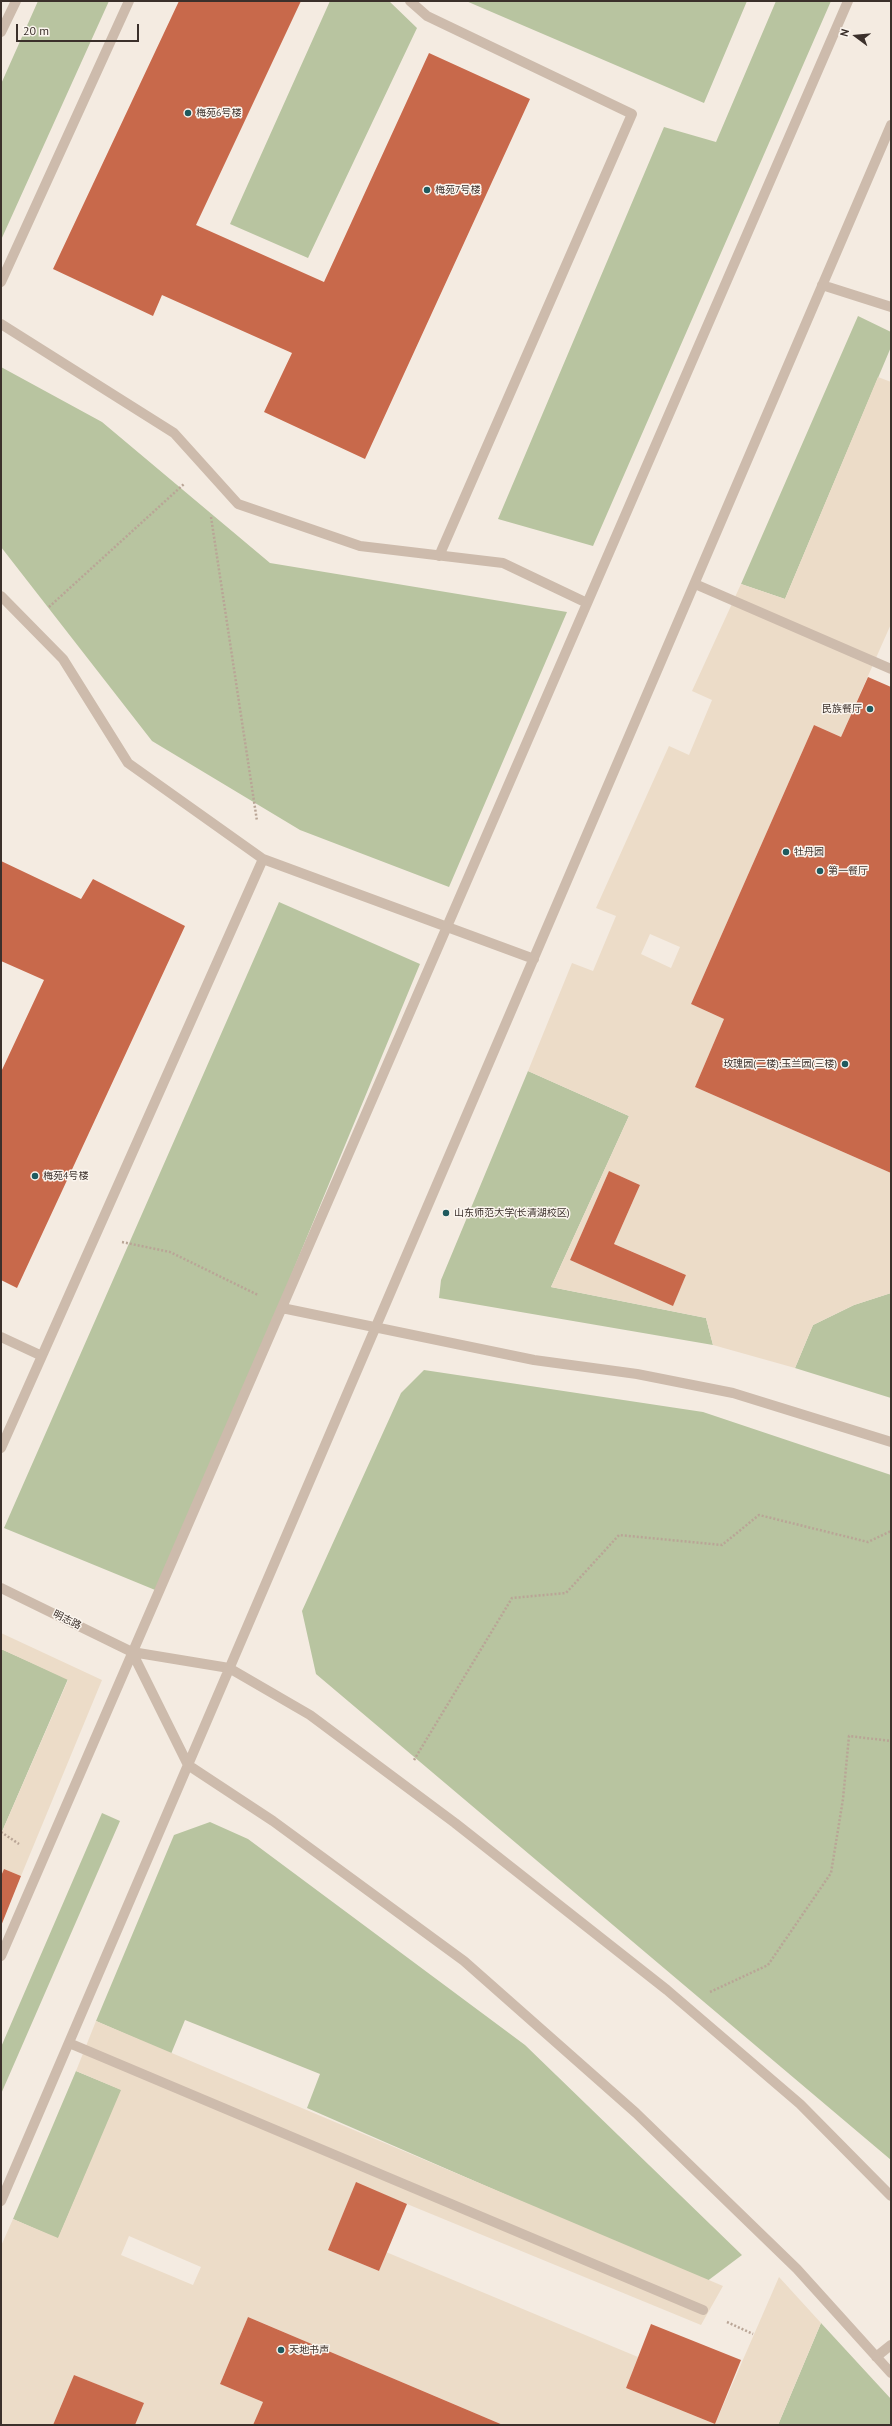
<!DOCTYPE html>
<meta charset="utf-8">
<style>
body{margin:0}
#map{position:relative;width:892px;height:2426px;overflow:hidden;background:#f4ebe1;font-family:"PT Sans",sans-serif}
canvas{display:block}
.frame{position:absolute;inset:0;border:2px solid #3b302b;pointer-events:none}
.north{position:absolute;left:836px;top:16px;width:40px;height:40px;-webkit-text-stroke:3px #fbf5ee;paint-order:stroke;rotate:286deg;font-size:11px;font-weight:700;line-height:16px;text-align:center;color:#3b302b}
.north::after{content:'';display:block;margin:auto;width:14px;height:18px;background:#3b302b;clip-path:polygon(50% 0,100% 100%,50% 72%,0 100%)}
.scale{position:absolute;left:16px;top:24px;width:123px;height:18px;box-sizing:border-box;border:2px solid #3b302b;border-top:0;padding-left:5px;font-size:12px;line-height:14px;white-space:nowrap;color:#3b302b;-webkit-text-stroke:3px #fbf5ee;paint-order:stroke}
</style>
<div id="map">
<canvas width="892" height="2426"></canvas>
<div class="frame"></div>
<div class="north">N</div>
<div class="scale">20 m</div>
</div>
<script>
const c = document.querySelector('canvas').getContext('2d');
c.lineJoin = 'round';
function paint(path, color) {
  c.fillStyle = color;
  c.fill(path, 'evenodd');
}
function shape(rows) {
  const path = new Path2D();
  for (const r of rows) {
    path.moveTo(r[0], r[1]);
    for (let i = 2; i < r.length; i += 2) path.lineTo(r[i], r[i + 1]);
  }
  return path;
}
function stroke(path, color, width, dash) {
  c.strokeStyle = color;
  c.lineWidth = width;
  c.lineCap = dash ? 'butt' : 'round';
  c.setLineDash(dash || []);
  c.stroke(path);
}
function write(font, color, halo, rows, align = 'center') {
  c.font = font + ' "PT Sans","Noto Sans SC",sans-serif';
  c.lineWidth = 3;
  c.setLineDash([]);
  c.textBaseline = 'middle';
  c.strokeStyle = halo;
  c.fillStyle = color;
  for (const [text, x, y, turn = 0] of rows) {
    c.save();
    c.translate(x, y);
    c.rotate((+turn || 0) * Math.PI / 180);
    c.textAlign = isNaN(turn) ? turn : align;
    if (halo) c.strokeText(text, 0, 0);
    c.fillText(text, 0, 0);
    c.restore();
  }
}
paint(shape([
 [38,1,109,1,1,240,1,84],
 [330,1,389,1,417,28,308,258,230,224],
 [466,1,747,1,704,103],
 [776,1,831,1,593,546,498,519,664,127,716,142],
 [858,316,891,332,891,347,785,599,741,584],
 [1,367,102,422,270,563,567,612,449,887,300,830,152,741,1,547],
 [279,902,420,964,160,1592,4,1528],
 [528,1071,629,1116,551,1287,706,1318,713,1345,439,1298,441,1280],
 [891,1293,891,1398,795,1368,813,1325,854,1305],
 [424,1370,703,1412,891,1475,891,2160,316,1674,302,1611,401,1393],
 [1,1649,68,1679,1,1834],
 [102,1813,120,1821,1,2094,1,2047],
 [210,1822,248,1839,525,2045,742,2255,706,2282,307,2108,320,2074,185,2020,171,2054,96,2021,174,1835],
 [76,2071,122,2090,58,2239,13,2219],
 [821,2323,891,2399,891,2425,778,2425]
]), '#b8c4a0');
paint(shape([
 [878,377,891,382,891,624,841,737,814,725,691,1004,724,1019,695,1087,891,1173,891,1293,854,1305,813,1325,795,1368,713,1345,706,1318,551,1287,629,1116,528,1071,572,963,593,971,616,916,596,908,669,746,689,755,712,700,692,691,741,584,785,599],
 [650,934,680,947,671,968,641,954],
 [609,1171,640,1185,614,1244,686,1275,673,1305,570,1260],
 [1,1633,102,1680,21,1876,4,1869,1,1876,1,1834,68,1680,1,1649],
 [96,2021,723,2286,701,2325,356,2183,328,2250,379,2271,386,2252,638,2357,626,2388,715,2424,779,2277,821,2323,778,2425,503,2425,248,2317,220,2384,263,2402,253,2425,135,2425,143,2403,74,2375,53,2425,1,2425,1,2246,13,2219,58,2238,121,2090,76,2071],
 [129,2236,201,2267,193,2285,121,2255]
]), '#ecdcc8');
paint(shape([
 [179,1,301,1,196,225,324,282,429,53,530,99,365,459,264,412,292,353,162,295,153,316,53,269],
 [868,677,891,687,891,1173,695,1087,724,1019,691,1004,814,725,841,737],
 [1,861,81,899,93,879,185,926,17,1288,1,1280,1,1072,44,980,1,961],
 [609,1171,640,1185,614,1244,686,1275,673,1306,570,1260],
 [4,1869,21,1876,1,1926,1,1876],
 [356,2182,407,2204,379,2271,328,2250],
 [248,2317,503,2425,253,2425,263,2402,220,2384],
 [651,2324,741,2360,715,2424,626,2388],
 [74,2375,144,2403,135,2425,53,2425]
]), '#c8694b');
stroke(shape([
 [211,517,257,821],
 [49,607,184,484],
 [122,1242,170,1252,258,1295],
 [414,1760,512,1598,566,1593,619,1535,722,1545,759,1515,868,1542,891,1531],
 [1,1832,19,1844],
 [710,1992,768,1965,831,1873,843,1799,849,1736,891,1741],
 [727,2322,753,2334]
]), '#b9a596', 2.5, [2, 2]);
stroke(shape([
 [410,1,427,16,632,114,439,556],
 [1,32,16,1],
 [1,282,129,1],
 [822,285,891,307],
 [1,324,174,433,238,504,360,546,503,563,587,603],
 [695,584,891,669],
 [1,596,63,659,128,763,263,859,534,959],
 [282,1308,534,1360,637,1374,733,1393,891,1442],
 [1,1337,42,1356],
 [1,1448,263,859],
 [1,1588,132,1652,229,1668,310,1715,455,1823,667,1990,800,2104,891,2196],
 [132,1652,188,1765,273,1821,464,1961,636,2113,797,2269,891,2373],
 [1,1956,848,1],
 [69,2043,703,2310],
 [1,2201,891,125],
 [876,2357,891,2345]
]), '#cdbbac', 10);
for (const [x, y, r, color] of [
 [188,113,4,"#1f5a5e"],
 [427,190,4,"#1f5a5e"],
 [870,709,4,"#1f5a5e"],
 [786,852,4,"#1f5a5e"],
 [820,871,4,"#1f5a5e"],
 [845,1064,4,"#1f5a5e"],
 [35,1176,4,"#1f5a5e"],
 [446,1213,4,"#1f5a5e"],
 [281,2350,4,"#1f5a5e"]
]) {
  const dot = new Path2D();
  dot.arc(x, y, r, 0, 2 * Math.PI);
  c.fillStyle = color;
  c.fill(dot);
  stroke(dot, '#fbf5ee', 1.5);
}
write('10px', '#3b302b', '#fbf5ee', [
 ["梅苑6号楼",196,113],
 ["梅苑7号楼",435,190],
 ["民族餐厅",862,709,"right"],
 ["牡丹园",794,852],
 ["第一餐厅",828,871],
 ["玫瑰园(二楼);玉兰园(三楼)",837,1064,"right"],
 ["梅苑4号楼",43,1176],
 ["山东师范大学(长清湖校区)",454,1213],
 ["天地书声",289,2350]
], 'left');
write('10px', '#3b302b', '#fbf5ee', [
 ["明志路",67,1620,26]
]);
</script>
